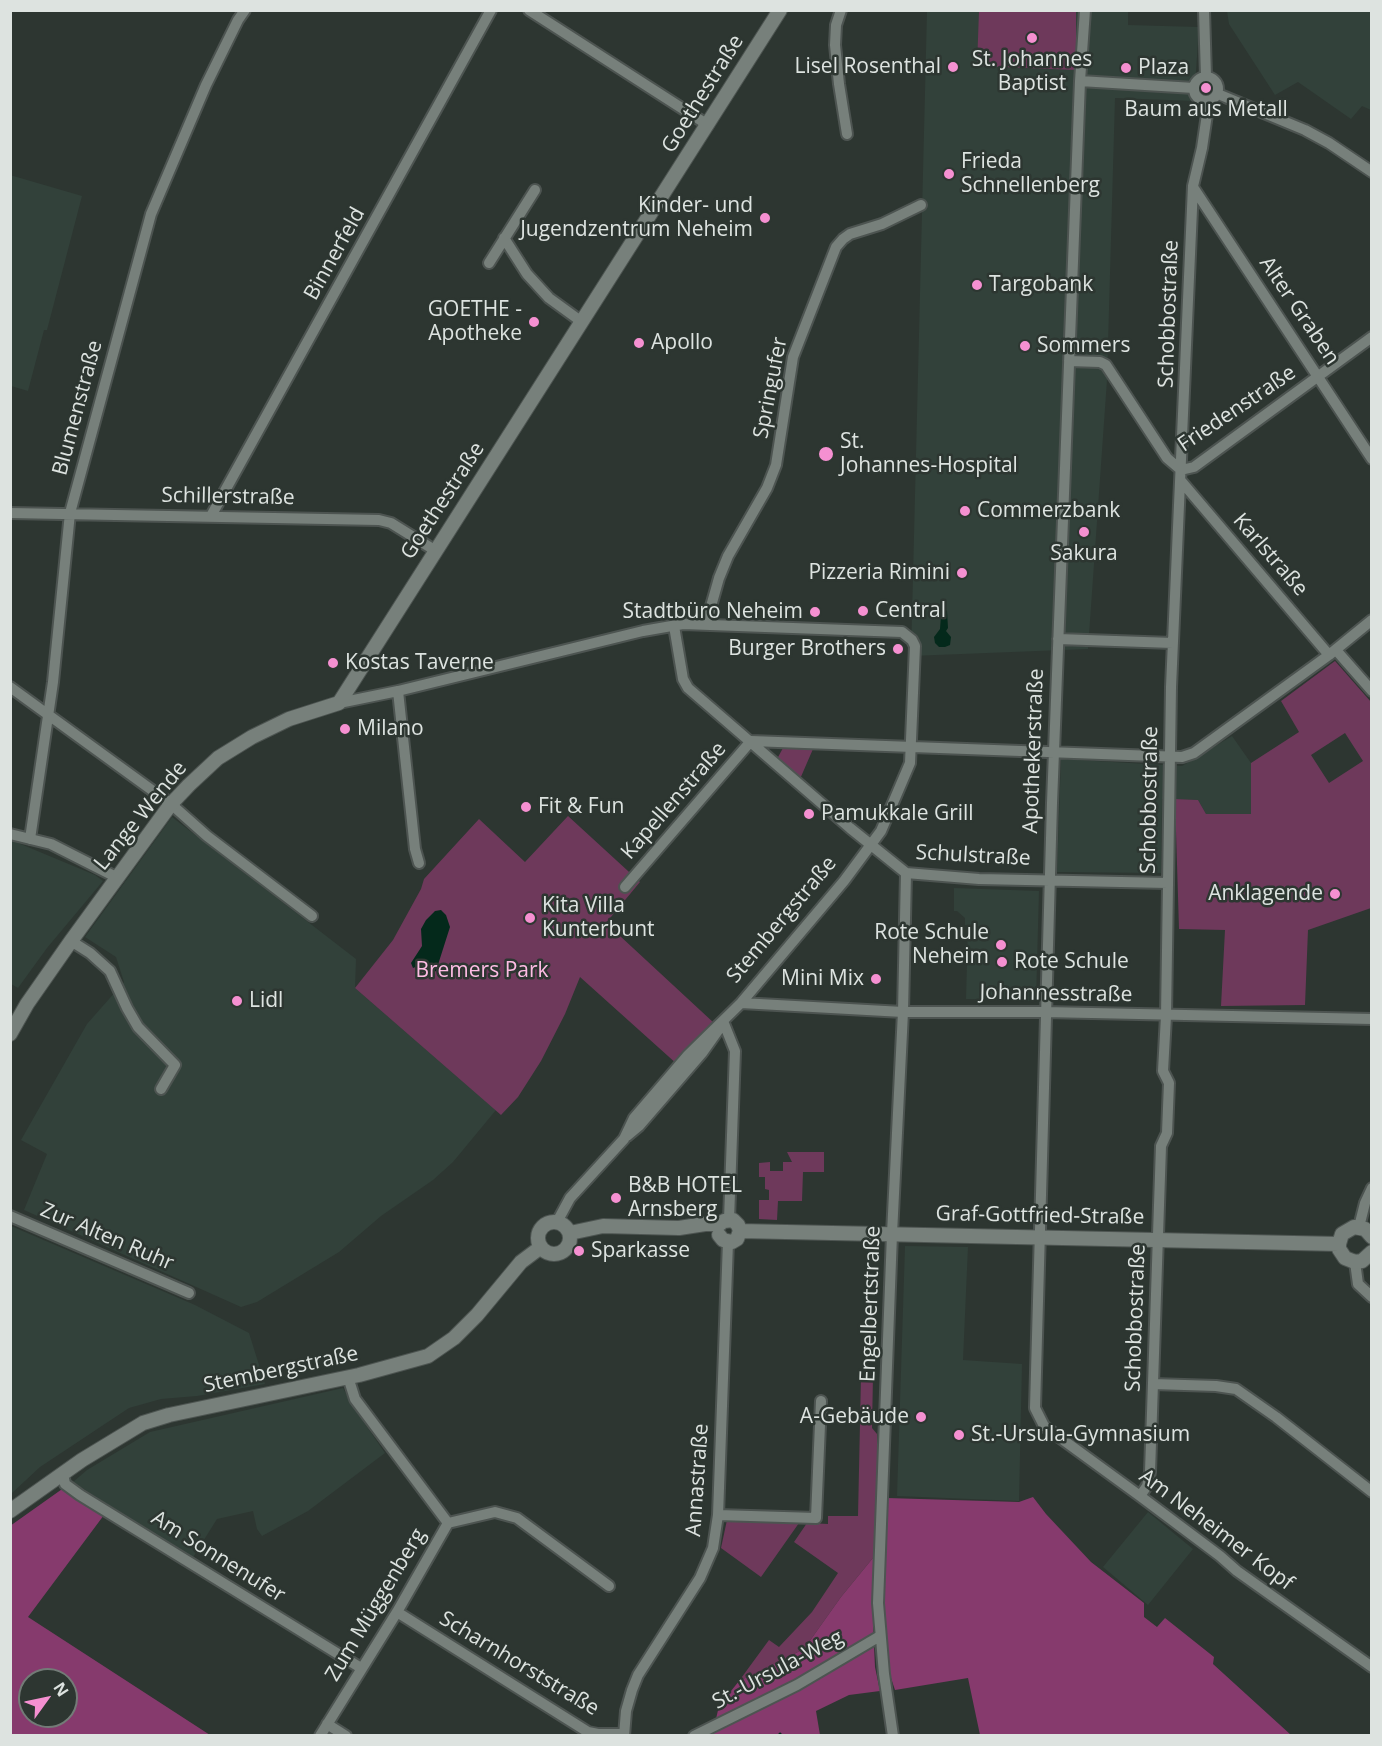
<!DOCTYPE html>
<meta charset="utf-8">
<style>
body{margin:0}
#map{position:relative;width:1382px;height:1746px;overflow:hidden;background:#2d3631;font-family:"Open Sans",sans-serif}
canvas{display:block}
.frame{position:absolute;inset:0;border:12px solid #dde3e0;pointer-events:none}
.north{position:absolute;left:18px;top:1668px;width:60px;height:60px;box-sizing:border-box;background:#2d3631;border:2px solid #737b77;border-radius:50%;rotate:57deg;font-size:16px;font-weight:700;line-height:24px;text-align:center;color:#dde3e0}
.north::after{content:'';display:block;margin:auto;width:21px;height:27px;background:#f590d1;clip-path:polygon(50% 0,100% 100%,50% 72%,0 100%)}
</style>
<div id="map">
<canvas width="1382" height="1746"></canvas>
<div class="frame"></div>
<div class="north">N</div>
</div>
<script>
const c = document.querySelector('canvas').getContext('2d');
c.lineJoin = 'round';
function paint(path, color) {
  c.fillStyle = color;
  c.fill(path, 'evenodd');
}
function shape(rows) {
  const path = new Path2D();
  for (const r of rows) {
    if (r.length === 3) {
      path.moveTo(r[0] + r[2], r[1]);
      path.arc(r[0], r[1], r[2], 0, 2 * Math.PI);
      continue;
    }
    path.moveTo(r[0], r[1]);
    for (let i = 2; i < r.length; i += 2) path.lineTo(r[i], r[i + 1]);
  }
  return path;
}
function stroke(path, color, width, dash) {
  c.strokeStyle = color;
  c.lineWidth = width;
  c.lineCap = dash ? 'butt' : 'round';
  c.setLineDash(dash || []);
  c.stroke(path);
}
function write(font, color, halo, rows, align = 'center') {
  c.font = font + ' "Open Sans",sans-serif';
  c.lineWidth = 5;
  c.setLineDash([]);
  c.textBaseline = 'middle';
  c.strokeStyle = halo;
  c.fillStyle = color;
  for (const [text, x, y, turn = 0] of rows) {
    c.save();
    c.translate(x, y);
    c.rotate((+turn || 0) * Math.PI / 180);
    c.textAlign = isNaN(turn) ? turn : align;
    if (halo) c.strokeText(text, 0, 0);
    c.fillText(text, 0, 0);
    c.restore();
  }
}
paint(shape([
 [927,11,1128,11,1128,25,1199,27,1194,101,1115,98,1107,380,1088,649,911,656],
 [1227,11,1371,11,1371,110,1362,106,1351,119,1298,82,1275,95,1229,24],
 [10,175,82,196,47,330,44,330,28,391,11,386],
 [1232,736,1251,763,1251,814,1206,814,1198,800,1162,799,1161,873,1057,872,1061,759,1182,766],
 [172,817,356,959,355,988,496,1110,453,1162,433,1180,381,1216,339,1252,257,1302,241,1307,24,1210,47,1154,21,1140,87,1024,124,982,116,957,85,937],
 [11,840,95,875,103,881,47,948,18,988,11,984],
 [954,888,1039,891,1036,1001,966,999,968,925,965,925,965,918,957,911,954,911],
 [11,1226,195,1305,249,1333,265,1384,197,1396,161,1399,129,1408,40,1467,11,1494],
 [905,1246,968,1247,963,1360,1022,1364,1019,1501,897,1496],
 [343,1388,354,1408,385,1453,308,1511,262,1536,257,1529,253,1511,217,1519,192,1559,73,1482,87,1470,150,1432],
 [1148,1512,1193,1549,1148,1605,1103,1567]
]), '#32413a');
paint(shape([
 [979,11,1076,11,1076,70,977,66],
 [1335,661,1371,702,1371,908,1308,930,1305,1005,1221,1006,1225,930,1179,929,1175,799,1198,800,1206,814,1251,814,1251,763,1299,732,1281,701],
 [1345,733,1363,761,1329,783,1311,755],
 [783,748,813,749,800,779,777,759],
 [568,816,640,882,606,923,714,1023,678,1065,580,977,565,1014,541,1061,518,1097,501,1115,355,988,393,940,421,889,424,879,479,819,525,862],
 [787,1152,824,1152,824,1172,803,1172,802,1201,778,1201,777,1220,759,1219,759,1200,769,1200,769,1190,765,1189,765,1177,759,1177,759,1163,770,1162,770,1171,783,1171,783,1162,792,1162],
 [861,1376,873,1376,872,1428,877,1434,877,1553,841,1597,804,1649,739,1681,769,1640,779,1647,812,1612,838,1573,794,1542,807,1523,828,1524,828,1516,858,1516],
 [727,1520,799,1523,761,1577,721,1548]
]), '#6e395b');
paint(shape([
 [65,1487,104,1515,28,1617,210,1735,11,1735,10,1526],
 [30,1680,66,1680,66,1716,30,1716],
 [1033,1497,1046,1514,1091,1562,1144,1603,1144,1617,1157,1627,1165,1618,1214,1657,1213,1664,1291,1735,980,1735,968,1678,895,1690,887,1666,882,1617,887,1498,1019,1502],
 [877,1553,873,1625,875,1667,880,1691,849,1695,816,1711,820,1735,712,1736,719,1706,739,1681,804,1649,841,1597]
]), '#863a6d');
paint(shape([
 [944,608,947,611,948,628,946,631,951,637,950,645,945,647,939,647,935,643,934,637,940,629,941,616,940,611],
 [441,910,446,915,450,927,436,971,430,974,427,966,423,964,413,968,411,963,422,946,421,929,426,920,435,911]
]), '#04291b');
stroke(shape([
 [780,1734,781,1736]
]), '#04291b', 3);
const minor = shape([
 [529,10,708,125],
 [841,10,836,25,835,45,839,84,847,134],
 [1085,10,1080,81,1052,803,1035,1408,1044,1426,1140,1496,1220,1556,1237,1571,1372,1667],
 [1204,10,1206,77],
 [1206,89,12],
 [1080,81,1194,88],
 [1218,94,1305,130,1329,143,1372,172],
 [1193,187,1372,459],
 [504,238,527,274,549,298,582,322],
 [489,263,535,190],
 [1069,361,1100,362,1106,365,1167,458,1181,470],
 [1181,470,1194,467,1372,337],
 [1181,481,1329,655],
 [10,513,379,520,391,523,436,551],
 [211,516,491,10],
 [706,624,719,578,728,556,767,488,776,465,793,357,836,247,843,239,850,234,882,224,921,205],
 [674,626,683,679,688,688,850,828,906,873,979,879,1168,883],
 [1058,639,1173,643],
 [1336,650,1372,691],
 [10,687,171,804,207,836,312,916],
 [398,691,415,849,419,863],
 [339,703,398,691,643,631,683,624,902,632,912,640,915,646,910,763,881,831,844,881,741,1003,688,1055,634,1118,624,1139,570,1198,557,1222],
 [751,741,1182,757,1194,753,1329,655,1372,620],
 [10,834,51,844,118,878],
 [30,839,53,682,70,513,151,214,206,85,238,20,245,10],
 [625,887,751,741],
 [71,941,90,953,110,971,127,1008,138,1027,175,1065,161,1089],
 [741,1003,903,1012,1045,1012,1372,1019],
 [723,1021,735,1051,729,1220],
 [627,1136,639,1126,702,1053,719,1029],
 [10,1216,189,1293],
 [1359,1227,1365,1203,1372,1188],
 [1355,1262,1358,1284,1372,1297],
 [1153,1384,1216,1386,1236,1389,1276,1417,1372,1492],
 [63,1473,65,1484,80,1495,361,1668],
 [1140,1496,1147,1486,1150,1472,1161,1146,1167,1133,1169,1083,1163,1071,1166,1016,1171,687,1193,186,1202,148,1209,101],
 [718,1515,816,1518,821,1401],
 [448,1523,495,1512,517,1518,609,1586],
 [397,1612,588,1732,598,1734,624,1734],
 [327,1724,346,1736],
 [320,1736,397,1612,448,1523,355,1399,348,1377],
 [624,1736,626,1711,632,1690,638,1675,700,1578,713,1548,718,1515,728,1242],
 [694,1736,797,1685,880,1636],
 [893,1736,884,1674,878,1603,892,1234,903,1012,906,873]
]);
const tertiary = shape([
 [10,1034,27,1004,71,941,171,804,189,785,218,758,252,737,289,719,339,703,780,10],
 [554,1238,16],
 [740,1231,1339,1244],
 [570,1233,603,1226,679,1228,705,1224,720,1224],
 [719,1235,723,1240,732,1242,737,1239,740,1231,738,1225,733,1220,724,1221,720,1224],
 [1372,1237,1365,1229,1354,1227,1342,1234,1339,1244,1339,1249,1345,1258,1355,1262,1362,1261,1372,1252],
 [10,1511,82,1460,143,1423,169,1415,359,1375,428,1356,454,1338,477,1315,521,1262,541,1247]
]);
stroke(minor, '#4d5451', 14);
stroke(tertiary, '#4d5451', 16);
stroke(minor, '#77807b', 10);
stroke(tertiary, '#77807b', 14);
for (const [x, y, r, color] of [
 [1032,38,6,"#f590d1"],
 [953,67,6,"#f590d1"],
 [1126,68,6,"#f590d1"],
 [1206,88,6,"#f590d1"],
 [949,174,6,"#f590d1"],
 [765,218,6,"#f590d1"],
 [977,285,6,"#f590d1"],
 [534,322,6,"#f590d1"],
 [639,343,6,"#f590d1"],
 [1025,346,6,"#f590d1"],
 [826,454,8,"#f590d1"],
 [965,511,6,"#f590d1"],
 [1084,532,6,"#f590d1"],
 [962,573,6,"#f590d1"],
 [863,611,6,"#f590d1"],
 [815,612,6,"#f590d1"],
 [898,649,6,"#f590d1"],
 [333,663,6,"#f590d1"],
 [345,729,6,"#f590d1"],
 [526,807,6,"#f590d1"],
 [809,814,6,"#f590d1"],
 [1335,894,6,"#f590d1"],
 [530,918,6,"#f590d1"],
 [1001,945,6,"#f590d1"],
 [1002,962,6,"#f590d1"],
 [876,979,6,"#f590d1"],
 [237,1001,6,"#f590d1"],
 [616,1198,6,"#f590d1"],
 [579,1251,6,"#f590d1"],
 [921,1417,6,"#f590d1"],
 [959,1435,6,"#f590d1"]
]) {
  const dot = new Path2D();
  dot.arc(x, y, r, 0, 2 * Math.PI);
  c.fillStyle = color;
  c.fill(dot);
  stroke(dot, '#2d3631', 2);
}
write('21px', '#dde3e0', '#2d3631', [
 ["St. Johannes",1032,60,"center"],
 ["Baptist",1032,84,"center"],
 ["Lisel Rosenthal",941,67,"right"],
 ["Plaza",1138,68],
 ["Baum aus Metall",1206,110,"center"],
 ["Frieda",961,162],
 ["Schnellenberg",961,186],
 ["Kinder- und",753,206,"right"],
 ["Jugendzentrum Neheim",753,230,"right"],
 ["Targobank",989,285],
 ["GOETHE -",522,310,"right"],
 ["Apotheke",522,334,"right"],
 ["Apollo",651,343],
 ["Sommers",1037,346],
 ["St.",840,442],
 ["Johannes-Hospital",840,466],
 ["Commerzbank",977,511],
 ["Sakura",1084,554,"center"],
 ["Pizzeria Rimini",950,573,"right"],
 ["Central",875,611],
 ["Stadtbüro Neheim",803,612,"right"],
 ["Burger Brothers",886,649,"right"],
 ["Kostas Taverne",345,663],
 ["Milano",357,729],
 ["Fit & Fun",538,807],
 ["Pamukkale Grill",821,814],
 ["Anklagende",1323,894,"right"],
 ["Kita Villa",542,906],
 ["Kunterbunt",542,930],
 ["Rote Schule",989,933,"right"],
 ["Neheim",989,957,"right"],
 ["Rote Schule",1014,962],
 ["Mini Mix",864,979,"right"],
 ["Lidl",249,1001],
 ["B&B HOTEL",628,1186],
 ["Arnsberg",628,1210],
 ["Sparkasse",591,1251],
 ["A-Gebäude",909,1417,"right"],
 ["St.-Ursula-Gymnasium",971,1435]
], 'left');
write('21px', '#dde3e0', '#2d3631', [
 ["Goethestraße",703,94,-58],
 ["Binnerfeld",335,254,-61],
 ["Alter Graben",1299,311,56],
 ["Schobbostraße",1169,314,-88],
 ["Springufer",771,388,-79],
 ["Blumenstraße",78,408,-75],
 ["Friedenstraße",1237,409,-34],
 ["Schillerstraße",228,497,1],
 ["Goethestraße",443,501,-57],
 ["Karlstraße",1270,555,49],
 ["Apothekerstraße",1034,751,-88],
 ["Schobbostraße",1150,800,-89],
 ["Kapellenstraße",674,801,-49],
 ["Lange Wende",141,816,-51],
 ["Schulstraße",973,856,3],
 ["Stembergstraße",782,920,-50],
 ["Johannesstraße",1056,994,1],
 ["Graf-Gottfried-Straße",1040,1216,1],
 ["Zur Alten Ruhr",107,1237,23],
 ["Engelbertstraße",871,1304,-88],
 ["Schobbostraße",1136,1318,-88],
 ["Stembergstraße",281,1370,-12],
 ["Annastraße",698,1480,-86],
 ["Am Neheimer Kopf",1216,1530,37],
 ["Am Sonnenufer",218,1557,32],
 ["Zum Müggenberg",376,1605,-59],
 ["Scharnhorststraße",519,1664,31],
 ["St.-Ursula-Weg",778,1670,-28]
]);
write('21px', '#febce4', '#2d3631', [
 ["Bremers Park",482,971]
]);
</script>
